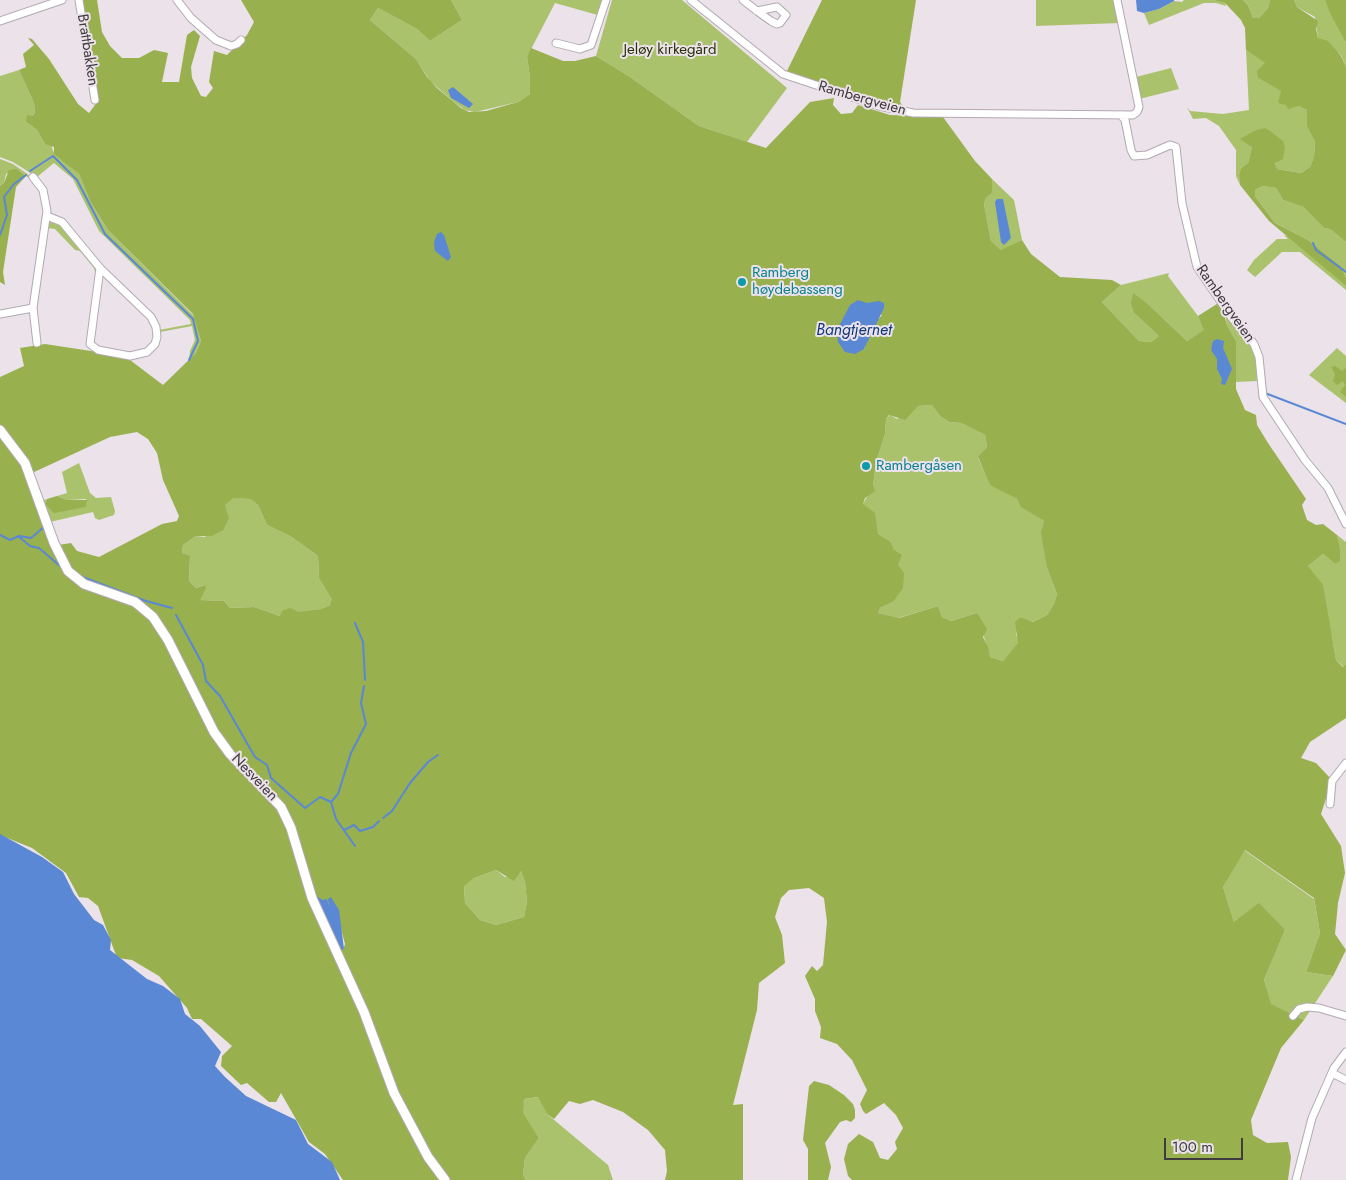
<!DOCTYPE html>
<meta charset="utf-8">
<style>
body{margin:0}
#map{position:relative;width:1346px;height:1180px;overflow:hidden;background:#ebe2ea;font-family:Jost,sans-serif}
canvas{display:block}
.scale{position:absolute;left:1164px;top:1138px;width:79px;height:22px;box-sizing:border-box;border:2px solid #3f3b3f;border-top:0;padding-left:6px;font-size:15px;line-height:18px;white-space:nowrap;color:#3f3b3f;-webkit-text-stroke:4px #ebe2ea;paint-order:stroke}
</style>
<div id="map">
<canvas width="1346" height="1180"></canvas>
<div class="scale">100 m</div>
</div>
<script>
const c = document.querySelector('canvas').getContext('2d');
c.lineJoin = 'round';
function paint(path, color) {
  c.fillStyle = color;
  c.fill(path, 'evenodd');
}
function shape(rows) {
  const path = new Path2D();
  for (const r of rows) {
    path.moveTo(r[0], r[1]);
    for (let i = 2; i < r.length; i += 2) path.lineTo(r[i], r[i + 1]);
  }
  return path;
}
function stroke(path, color, width, dash) {
  c.strokeStyle = color;
  c.lineWidth = width;
  c.lineCap = dash ? 'butt' : 'round';
  c.setLineDash(dash || []);
  c.stroke(path);
}
function write(font, color, halo, rows, align = 'center') {
  c.font = font + ' Jost,sans-serif';
  c.lineWidth = 4;
  c.setLineDash([]);
  c.textBaseline = 'middle';
  c.strokeStyle = halo;
  c.fillStyle = color;
  for (const [text, x, y, turn = 0] of rows) {
    c.save();
    c.translate(x, y);
    c.rotate((+turn || 0) * Math.PI / 180);
    c.textAlign = isNaN(turn) ? turn : align;
    if (halo) c.strokeText(text, 0, 0);
    c.fillText(text, 0, 0);
    c.restore();
  }
}
paint(shape([
 [451,0,605,0,601,16,555,3,527,57,530,77,530,94,518,102,475,112,465,110,454,102,430,81,416,59,370,20,378,8,417,29,430,41,462,20],
 [612,0,682,0,787,88,747,142,699,126,630,77,596,56],
 [1036,0,1115,0,1120,23,1036,26],
 [1184,0,1213,0,1225,3,1226,6,1216,3,1204,3,1149,25,1144,13,1159,9,1174,1,1182,2],
 [1243,0,1270,0,1268,8,1259,18,1253,18,1248,5],
 [1294,0,1325,0,1346,43,1346,67,1341,55,1318,38,1315,17,1297,7],
 [1246,50,1266,63,1258,78,1282,91,1298,106,1307,110,1315,141,1314,157,1310,167,1301,173,1277,169,1275,163,1278,160,1278,139,1266,128,1252,147,1248,163,1241,168,1239,175,1240,185,1236,176,1236,150,1219,126,1206,118,1193,119,1187,107,1190,111,1223,114,1249,110],
 [1171,68,1179,89,1139,99,1136,77],
 [19,70,34,103,35,113,26,122,37,130,45,144,51,144,53,151,79,174,90,201,108,230,194,316,201,341,196,353,189,361,190,351,195,340,192,326,160,332,159,330,191,324,190,320,99,231,73,179,54,163,37,177,13,162,0,157,0,76],
 [0,159,13,164,26,173,32,178,42,194,33,181,17,169,6,174,4,183,0,186],
 [992,179,1014,200,1022,240,1002,251,991,241,984,204,986,198,992,193],
 [1263,186,1276,188,1283,200,1305,207,1324,228,1330,229,1346,242,1346,278,1341,266,1308,240,1275,223,1255,196,1255,190],
 [53,221,59,223,96,268,96,276,94,268,80,251,75,250,55,229,47,228,49,223],
 [1284,235,1292,238,1346,286,1346,290,1300,252,1282,252,1255,277,1247,270,1254,260,1277,239,1288,239],
 [1169,273,1168,276,1198,316,1205,330,1187,341,1148,304,1133,294,1134,313,1159,336,1151,342,1139,341,1102,302,1121,285],
 [1224,312,1252,346,1256,358,1257,381,1236,382,1236,341,1227,325],
 [1337,348,1346,356,1346,403,1309,375],
 [932,405,940,416,949,422,961,423,985,435,987,447,978,458,990,484,1017,499,1022,507,1044,521,1047,568,1057,594,1054,604,1047,615,1033,622,1021,617,1016,634,1019,643,1003,661,990,657,977,613,951,621,942,617,938,606,898,618,878,613,880,608,893,602,898,565,890,541,878,534,876,526,863,504,873,485,876,462,885,434,886,419,890,415,897,419,918,406],
 [235,450,237,498,250,499,258,505,267,525,290,536,318,556,319,578,333,599,330,605,321,609,280,616,254,607,230,608,224,601,199,600,204,585,196,588,189,581,190,557,182,553,183,545,196,536,205,537,225,505],
 [79,463,90,493,96,498,111,497,115,511,114,515,99,520,95,518,93,512,50,522,42,501,47,499,45,504,74,508,86,507,86,499,67,500,57,496,67,493,62,472],
 [1337,535,1346,542,1346,664,1344,667,1336,660,1332,637,1308,566,1323,554,1335,564,1340,560],
 [1244,850,1314,899,1320,933,1306,972,1333,976,1304,1020,1270,1004,1264,980,1285,930,1234,922,1223,887],
 [496,870,505,877,521,871,525,882,527,902,524,917,496,925,480,920,465,903,464,885,474,878],
 [539,1097,547,1114,608,1165,613,1180,526,1180,523,1174,525,1158,539,1138,522,1113,524,1099]
]), '#abc26d');
paint(shape([
 [81,0,97,0,102,32,110,46,122,58,139,58,154,50,168,53,162,82,179,82,187,35,194,30,200,36,191,67,192,78,201,96,206,97,213,88,209,82,214,51,227,55,247,35,254,22,241,0,451,0,462,20,430,41,417,29,378,8,370,20,416,59,427,77,437,88,461,108,469,112,486,111,518,102,530,94,530,77,527,57,531,48,563,61,575,61,596,56,630,77,699,126,766,148,810,102,834,98,833,105,841,114,852,113,858,105,890,115,943,117,975,161,992,179,992,193,986,198,984,204,991,241,1001,250,1022,240,1031,254,1060,277,1112,280,1121,285,1102,302,1139,341,1151,342,1159,336,1134,313,1131,303,1133,293,1148,304,1187,341,1204,330,1198,316,1220,302,1227,325,1236,341,1236,389,1245,410,1256,415,1257,425,1268,443,1306,499,1302,505,1307,520,1316,525,1323,524,1337,535,1340,550,1340,561,1335,564,1323,554,1308,566,1323,585,1336,660,1343,667,1346,664,1346,718,1310,742,1301,758,1316,763,1332,780,1321,814,1341,846,1345,873,1338,903,1335,934,1346,950,1333,976,1306,972,1320,933,1314,898,1245,850,1223,887,1234,922,1259,903,1285,930,1264,980,1271,1004,1304,1020,1281,1048,1251,1120,1253,1135,1267,1143,1288,1142,1291,1157,1288,1180,852,1180,848,1176,844,1159,848,1144,859,1134,873,1142,880,1158,888,1160,897,1149,895,1142,903,1128,896,1115,884,1103,866,1114,863,1111,860,1104,867,1090,852,1060,837,1044,820,1038,821,1027,815,1011,815,999,805,976,812,966,817,971,823,965,827,922,824,898,809,888,789,890,781,898,775,917,782,935,785,963,759,983,757,1010,733,1105,743,1104,743,1180,665,1180,667,1171,665,1150,648,1130,623,1112,593,1100,580,1104,569,1101,554,1119,547,1114,538,1097,524,1099,523,1113,539,1138,525,1158,523,1174,526,1180,343,1180,325,1154,309,1142,281,1093,276,1102,269,1102,247,1083,241,1085,221,1066,222,1056,232,1046,201,1019,192,1019,187,1008,159,976,132,960,117,958,98,906,88,898,79,897,66,873,32,848,0,835,0,377,24,366,20,348,45,344,130,357,130,360,163,385,196,353,201,341,193,314,108,230,90,201,79,174,54,154,54,147,45,144,37,130,26,122,27,115,32,116,35,113,34,103,19,70,26,67,23,54,34,45,28,38,32,39,49,59,78,104,89,113,95,105,97,99],
 [858,300,882,315,875,323,864,349],
 [932,405,940,416,949,422,961,423,985,435,987,447,978,457,990,485,1017,499,1021,507,1044,521,1041,533,1047,568,1057,594,1054,604,1047,615,1033,622,1021,617,1015,622,1018,643,1003,661,990,657,988,647,983,637,987,629,977,613,951,621,942,617,938,606,899,618,878,613,880,608,893,602,903,588,904,573,898,565,902,555,894,550,890,541,878,534,875,513,863,504,865,498,875,491,873,485,876,462,885,434,886,419,889,415,905,420,918,406],
 [137,432,148,439,157,453,163,480,179,516,177,521,162,524,99,557,77,551,71,543,58,545,32,473,110,437],
 [233,498,250,499,258,505,267,525,290,536,318,556,319,578,332,599,330,605,321,609,299,612,290,608,282,611,280,616,254,607,230,608,224,601,200,600,206,588,205,585,196,588,189,581,190,556,182,553,183,545,196,536,212,536,223,530,229,518,225,505],
 [496,870,514,881,521,871,525,882,527,902,524,917,496,925,480,920,465,903,464,886,474,878],
 [315,897,323,900,329,907,331,906,339,910,339,921,345,944,343,950],
 [822,0,916,0,900,102,906,111,882,106,786,73],
 [1213,0,1243,0,1248,5,1253,18,1259,18,1268,8,1270,0,1294,0,1297,7,1318,21,1316,29,1318,38,1328,41,1341,56,1346,67,1346,242,1330,229,1324,228,1304,207,1283,200,1276,188,1263,186,1255,190,1255,196,1275,223,1308,240,1341,266,1346,278,1346,286,1269,221,1240,185,1239,175,1241,168,1248,163,1252,147,1240,139,1256,130,1266,128,1283,141,1285,148,1283,159,1275,163,1277,169,1301,173,1310,167,1314,157,1315,141,1307,126,1307,110,1298,106,1288,109,1286,105,1278,103,1281,91,1258,78,1257,71,1265,63,1246,50,1245,28,1241,20,1225,3],
 [1325,0,1346,0,1346,43,1330,13],
 [17,169,26,176,16,187,3,272,5,285,0,282,0,186,4,183,9,170],
 [1335,366,1342,371,1346,368,1346,397,1340,392,1345,385,1343,381,1337,385,1333,381,1335,374,1331,367],
 [57,496,67,500,87,500,86,507,54,513,45,504,47,499],
 [814,1081,829,1085,844,1095,853,1104,855,1110,855,1118,851,1122,846,1120,840,1122,825,1143,831,1167,828,1180,808,1180,808,1149,803,1140,809,1086]
]), '#98b04e');
paint(shape([
 [1136,0,1174,0,1174,1,1159,9,1144,13,1137,11],
 [453,87,473,104,469,108,451,98,448,90],
 [997,199,1003,199,1011,238,1004,245,1001,242,995,202],
 [441,232,444,235,451,257,448,261,435,251,434,242,437,234],
 [858,300,867,303,879,301,884,303,884,308,864,349,855,354,845,352,838,342,837,330,850,305],
 [1217,339,1224,341,1223,348,1232,369,1225,385,1221,384,1222,379,1217,369,1217,359,1211,350,1213,341],
 [0,834,42,857,63,872,74,894,94,920,103,925,111,940,110,950,147,979,163,986,180,999,185,1014,200,1026,221,1052,215,1066,225,1077,246,1096,296,1120,308,1144,332,1162,340,1180,0,1180],
 [316,896,323,900,327,899,329,907,328,899,331,897,339,910,344,949,342,950,315,897]
]), '#5a88d5');
stroke(shape([
 [30,171,53,156,77,180,105,234,193,319,198,341,189,360],
 [0,235,7,215,4,197,14,184,26,175],
 [1313,243,1316,250,1346,272],
 [1265,393,1346,424],
 [0,535,10,540,19,536,31,538,44,527],
 [18,536,30,546,39,548,60,566],
 [80,576,146,601,172,608],
 [176,615,203,665,206,681,220,696,255,757,267,765,271,778,305,808,320,797,331,802,336,819,355,846],
 [355,623,363,642,365,680],
 [331,802,338,794,351,753,366,724,361,703,364,686],
 [383,818,392,811,410,783,428,762,438,755],
 [344,830,354,825,360,831,373,827,379,821]
]), '#5a88d5', 2);
const minor = shape([
 [79,0,95,100],
 [177,0,191,18,216,40,231,46,237,44,241,40],
 [691,0,783,74,879,106,913,113,1133,115,1137,112,1139,107,1117,0],
 [743,0,757,11,771,21,777,24,780,23,786,15,777,7,757,11],
 [0,21,62,0],
 [556,43,580,49,591,45,606,0],
 [1121,115,1125,120,1131,150,1134,156,1147,155,1170,145,1176,147,1182,203,1197,267,1232,318,1254,344,1259,357,1263,397,1305,460,1328,488,1346,524],
 [33,177,43,190,47,211,33,308,37,343],
 [47,216,62,222,100,268,151,317,156,327,157,337,155,344,147,352,130,356,98,350,90,344,100,268],
 [0,314,33,308],
 [1330,804,1332,781,1346,763],
 [1293,1016,1299,1009,1307,1007,1319,1008,1346,1016],
 [1332,1073,1346,1080],
 [1296,1180,1312,1118,1334,1068,1346,1052]
]);
const major = shape([
 [0,430,25,463,54,543,68,571,84,584,135,602,153,617,168,640,214,732,230,754,281,807,291,828,312,898,364,1012,394,1093,428,1157,445,1180]
]);
stroke(minor, '#b2a9b1', 9);
stroke(major, '#b2a9b1', 11);
stroke(minor, '#fff', 7);
stroke(major, '#fff', 9);
for (const [x, y, r, color] of [
 [742,282,5,"#0f9aa8"],
 [866,466,5,"#0f9aa8"]
]) {
  const dot = new Path2D();
  dot.arc(x, y, r, 0, 2 * Math.PI);
  c.fillStyle = color;
  c.fill(dot);
  stroke(dot, '#ebe2ea', 2);
}
write('15px', '#3f3b3f', '#ebe2ea', [
 ["Brattbakken",87,50,81],
 ["Rambergveien",862,99,16],
 ["Rambergveien",1225,304,55],
 ["Nesveien",254,778,46]
]);
write('15px', '#273006', '#ebe2ea', [
 ["Jeløy kirkegård",670,50]
]);
write('15px', '#0d838f', '#ebe2ea', [
 ["Ramberg",752,273],
 ["høydebasseng",752,290],
 ["Rambergåsen",876,466]
], 'left');
write('italic 16px', '#0f397e', '#ebe2ea', [
 ["Bangtjernet",854,331]
]);
</script>
